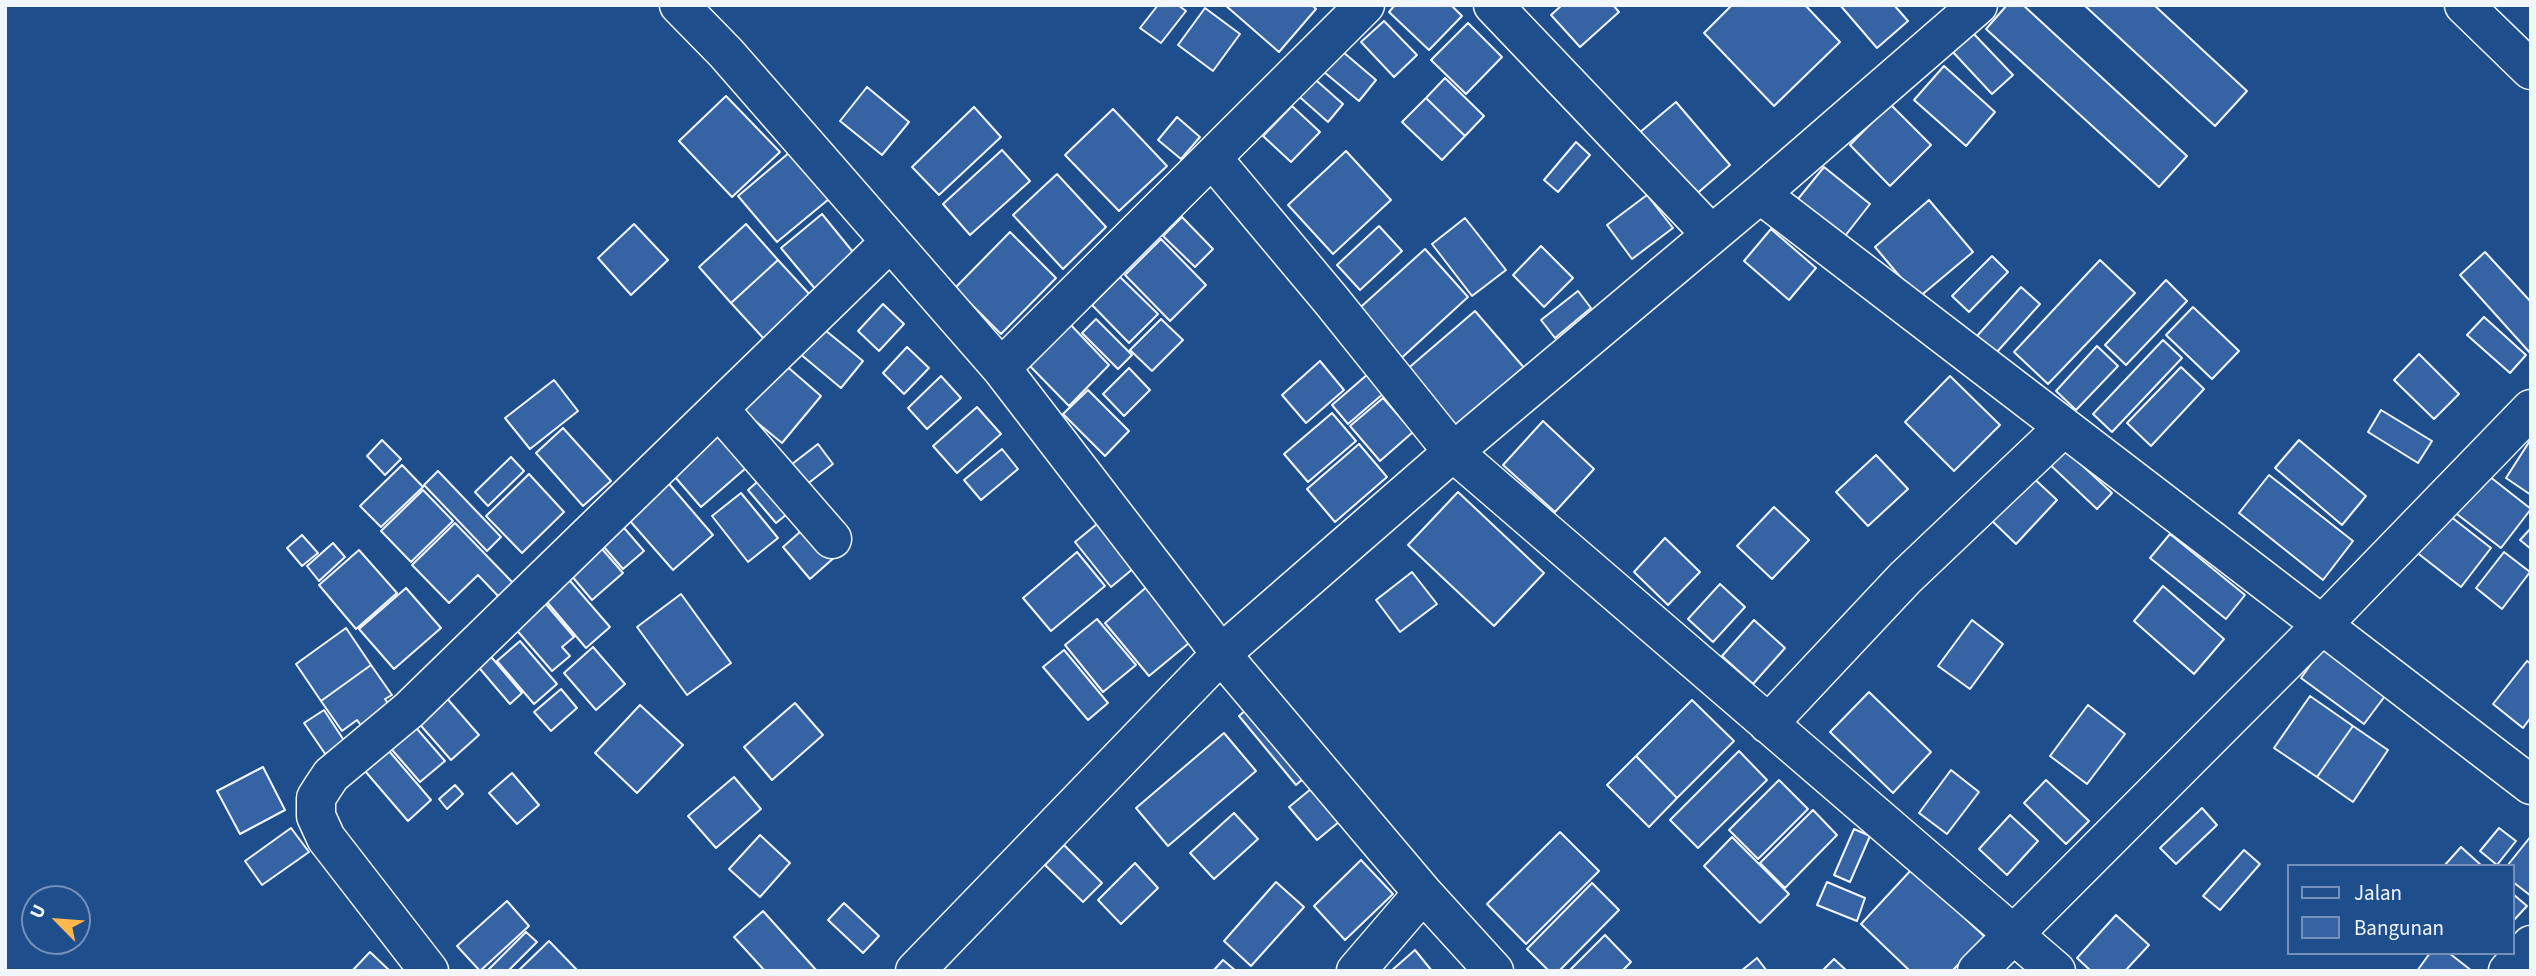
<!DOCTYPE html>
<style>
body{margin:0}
#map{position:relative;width:2536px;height:976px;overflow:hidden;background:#1f4e8c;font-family:"Source Sans 3",sans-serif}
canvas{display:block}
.frame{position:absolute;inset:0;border:7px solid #f2f6ff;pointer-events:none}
.legend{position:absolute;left:2287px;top:864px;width:228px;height:91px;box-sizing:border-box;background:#1f4e8c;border:2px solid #7391ba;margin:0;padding:9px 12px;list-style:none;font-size:21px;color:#f2f6ff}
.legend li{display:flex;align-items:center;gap:14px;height:35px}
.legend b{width:35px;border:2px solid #7391ba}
.north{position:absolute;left:21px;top:885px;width:70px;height:70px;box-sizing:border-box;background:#1f4e8c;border:2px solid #7391ba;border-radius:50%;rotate:295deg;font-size:19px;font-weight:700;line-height:28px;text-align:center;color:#f2f6ff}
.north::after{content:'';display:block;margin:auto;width:24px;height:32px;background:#ffb74d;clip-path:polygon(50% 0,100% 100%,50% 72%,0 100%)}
</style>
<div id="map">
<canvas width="2536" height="976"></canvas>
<div class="frame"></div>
<ul class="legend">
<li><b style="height:9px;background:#1f4e8c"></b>Jalan</li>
<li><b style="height:19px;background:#3563a3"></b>Bangunan</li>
</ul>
<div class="north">U</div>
</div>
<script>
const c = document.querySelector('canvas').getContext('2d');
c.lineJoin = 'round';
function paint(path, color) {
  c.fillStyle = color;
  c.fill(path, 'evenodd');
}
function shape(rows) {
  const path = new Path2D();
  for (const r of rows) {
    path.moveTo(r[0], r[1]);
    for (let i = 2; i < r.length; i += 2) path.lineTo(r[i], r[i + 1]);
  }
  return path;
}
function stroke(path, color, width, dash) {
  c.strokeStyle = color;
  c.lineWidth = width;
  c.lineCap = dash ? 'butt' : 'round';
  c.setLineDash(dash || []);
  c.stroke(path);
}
const building = shape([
 [1158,5,1178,5,1186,11,1161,43,1140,28,1158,5],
 [1225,5,1312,5,1316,9,1279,52,1225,5],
 [1395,5,1451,5,1462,16,1429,50,1389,12,1395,5],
 [1562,5,1613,5,1619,12,1580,47,1551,15,1562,5],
 [1732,5,1805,5,1840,42,1774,106,1704,33,1732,5],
 [1840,5,1894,5,1908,21,1877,48,1840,5],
 [2007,5,2023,5,2187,156,2159,187,1986,29,2007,5],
 [2084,5,2154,5,2247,91,2215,126,2084,5],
 [1205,8,1240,34,1213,71,1178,45,1205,8],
 [1384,21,1417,55,1394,77,1361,42,1384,21],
 [1468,23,1502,57,1466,94,1431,60,1468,23],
 [1971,31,2013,75,1992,94,1951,50,1971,31],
 [1336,46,1376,80,1359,101,1318,67,1336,46],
 [1944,66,1995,112,1966,146,1914,100,1944,66],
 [1309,74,1343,104,1328,122,1294,92,1309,74],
 [1445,78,1484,116,1465,136,1426,98,1445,78],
 [867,87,909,122,882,155,840,121,867,87],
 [726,96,780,152,732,197,679,141,726,96],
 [1426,98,1465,136,1442,160,1402,122,1426,98],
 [1676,102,1730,165,1693,197,1639,133,1676,102],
 [1890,104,1931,145,1890,186,1850,145,1890,104],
 [1292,106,1320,132,1291,162,1263,136,1292,106],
 [974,107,1001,137,939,195,912,167,974,107],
 [1113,109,1167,166,1119,211,1065,155,1113,109],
 [1177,117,1200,137,1181,159,1158,140,1177,117],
 [1576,142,1590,155,1558,192,1544,180,1576,142],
 [1002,150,1030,181,970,235,943,204,1002,150],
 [1346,151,1391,200,1333,254,1288,205,1346,151],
 [790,152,829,199,777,242,738,196,790,152],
 [1824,167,1870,204,1845,236,1798,199,1824,167],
 [1057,174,1106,227,1063,269,1013,215,1057,174],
 [1647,195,1673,228,1632,259,1607,225,1647,195],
 [1929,200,1973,252,1918,298,1875,247,1929,200],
 [822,214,857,257,816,290,781,248,822,214],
 [1182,217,1213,249,1195,267,1163,236,1182,217],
 [1465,218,1506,270,1472,296,1432,244,1465,218],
 [634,224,668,260,631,295,598,258,634,224],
 [746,224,778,260,731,303,699,267,746,224],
 [1379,226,1402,251,1360,290,1337,265,1379,226],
 [1771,229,1816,268,1789,300,1744,261,1771,229],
 [1010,232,1056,278,1001,334,955,288,1010,232],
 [1161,239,1206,285,1170,321,1125,275,1161,239],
 [1541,246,1573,278,1544,307,1513,275,1541,246],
 [1425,249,1468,297,1396,363,1353,314,1425,249],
 [2485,252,2531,302,2531,354,2460,275,2485,252],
 [1992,256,2008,272,1969,312,1952,296,1992,256],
 [778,260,812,297,765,340,731,303,778,260],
 [2100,260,2135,293,2048,384,2014,352,2100,260],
 [1120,277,1158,314,1129,343,1092,305,1120,277],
 [2166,280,2187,301,2126,365,2105,345,2166,280],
 [2021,287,2040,304,1996,353,1977,336,2021,287],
 [1578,291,1591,308,1555,338,1541,320,1578,291],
 [883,304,904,324,879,351,858,331,883,304],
 [2193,307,2239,351,2212,379,2166,335,2193,307],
 [1475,311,1526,370,1449,437,1398,377,1475,311],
 [2484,317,2526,355,2510,373,2467,335,2484,317],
 [1096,319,1132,355,1118,369,1082,333,1096,319],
 [1161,319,1183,340,1152,371,1130,350,1161,319],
 [1068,322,1109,365,1069,406,1027,363,1068,322],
 [820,326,863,361,841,388,799,353,820,326],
 [2163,340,2182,358,2112,432,2093,414,2163,340],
 [2097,346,2118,366,2076,410,2056,391,2097,346],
 [907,347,929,368,904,394,883,373,907,347],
 [2419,354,2459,394,2434,419,2394,380,2419,354],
 [1320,361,1344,390,1306,423,1282,395,1320,361],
 [783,363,821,396,782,443,743,411,783,363],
 [2181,367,2204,389,2151,446,2127,423,2181,367],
 [1129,368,1150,390,1124,416,1103,394,1129,368],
 [1368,374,1384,393,1348,424,1332,405,1368,374],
 [941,376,961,398,927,429,908,408,941,376],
 [1950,376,2000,425,1954,471,1905,422,1950,376],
 [554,380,578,411,530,449,505,418,554,380],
 [1088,390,1129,431,1105,456,1063,414,1088,390],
 [1383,398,1413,432,1380,461,1350,426,1383,398],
 [977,407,1001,434,957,473,933,446,977,407],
 [2381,410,2432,441,2418,463,2368,432,2381,410],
 [1332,413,1356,441,1308,482,1284,454,1332,413],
 [1543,421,1594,469,1555,512,1503,465,1543,421],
 [722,424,754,461,701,507,669,470,722,424],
 [563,428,611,481,583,506,536,453,563,428],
 [2531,439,2531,495,2506,478,2531,439],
 [382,440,401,459,385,475,367,456,382,440],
 [2299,440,2366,496,2342,525,2275,468,2299,440],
 [818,444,833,464,797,492,783,471,818,444],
 [1359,444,1387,477,1335,522,1307,489,1359,444],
 [2059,444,2112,493,2097,509,2044,459,2059,444],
 [1002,449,1018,469,981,500,964,480,1002,449],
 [1876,455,1908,489,1868,526,1836,492,1876,455],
 [511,457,524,471,488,506,475,492,511,457],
 [402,465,423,487,381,527,360,506,402,465],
 [2480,469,2531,509,2501,548,2449,508,2480,469],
 [438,471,501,537,487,551,424,485,438,471],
 [2027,472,2057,500,2016,544,1987,516,2027,472],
 [529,474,564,512,522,553,486,516,529,474],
 [2269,475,2353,541,2323,580,2239,513,2269,475],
 [764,476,792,510,776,523,748,490,764,476],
 [664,478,713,535,673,570,623,513,664,478],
 [423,490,453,521,411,562,381,531,423,490],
 [1458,492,1544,573,1494,626,1408,545,1458,492],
 [741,493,778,538,748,562,712,516,741,493],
 [1774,507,1809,540,1772,579,1737,546,1774,507],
 [2441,509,2491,548,2461,587,2411,548,2441,509],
 [619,522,644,551,623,569,598,540,619,522],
 [455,523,514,584,500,598,478,575,449,603,412,565,455,523],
 [809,524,836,556,810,579,783,547,809,524],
 [1097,524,1134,568,1111,587,1075,542,1097,524],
 [2531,528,2531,549,2520,540,2531,528],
 [2170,534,2245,595,2226,619,2150,558,2170,534],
 [302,535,318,553,302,566,287,548,302,535],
 [1665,538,1700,572,1668,605,1634,572,1665,538],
 [595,541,623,573,592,600,565,568,595,541],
 [333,543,345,557,319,581,307,566,333,543],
 [359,550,397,593,356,629,319,585,359,550],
 [1077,552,1105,586,1051,631,1023,598,1077,552],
 [2504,552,2530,572,2502,609,2476,588,2504,552],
 [1412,572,1437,604,1400,632,1376,600,1412,572],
 [565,575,610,627,586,648,542,596,565,575],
 [1150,584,1195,638,1149,676,1105,623,1150,584],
 [1720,584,1745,607,1713,642,1688,619,1720,584],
 [2163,586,2224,639,2194,674,2134,621,2163,586],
 [406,588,441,628,394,669,359,629,406,588],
 [681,594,731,663,687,695,637,627,681,594],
 [538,595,574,637,562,647,570,656,552,671,508,620,538,595],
 [1097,619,1136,665,1103,692,1065,645,1097,619],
 [1754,620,1785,648,1753,684,1722,656,1754,620],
 [1972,620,2003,644,1970,689,1938,666,1972,620],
 [346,628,371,665,321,701,296,664,346,628],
 [520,641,557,684,534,704,497,661,520,641],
 [2324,646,2388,692,2364,724,2301,678,2324,646],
 [593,647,625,684,596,710,564,673,593,647],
 [1064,650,1108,703,1088,720,1043,667,1064,650],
 [487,652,522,693,510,704,475,663,487,652],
 [2527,661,2531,664,2531,717,2523,728,2493,704,2527,661],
 [371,665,392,695,385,699,395,714,367,734,357,720,342,731,321,701,371,665],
 [561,689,577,708,551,731,534,712,561,689],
 [1869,692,1931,752,1893,793,1830,732,1869,692],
 [444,695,479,735,451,760,416,720,444,695],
 [2310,696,2353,726,2317,777,2274,748,2310,696],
 [1692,700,1734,741,1677,798,1636,756,1692,700],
 [795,703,823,735,772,780,744,747,795,703],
 [640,705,683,745,637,793,595,753,640,705],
 [2088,705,2125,734,2087,784,2050,756,2088,705],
 [1247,709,1304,778,1296,785,1239,716,1247,709],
 [324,710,347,745,328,758,304,723,324,710],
 [411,722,445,761,420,782,387,744,411,722],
 [2353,726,2388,750,2353,802,2317,777,2353,726],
 [1224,733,1256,771,1168,846,1136,808,1224,733],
 [389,751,431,800,408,821,365,771,389,751],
 [1739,751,1767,780,1698,848,1670,820,1739,751],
 [1636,756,1677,798,1649,827,1607,785,1636,756],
 [263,767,285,810,240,834,217,791,263,767],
 [1951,770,1979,792,1947,834,1919,813,1951,770],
 [512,773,539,805,517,824,489,793,512,773],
 [734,777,761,809,716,848,688,816,734,777],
 [1779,780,1808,809,1758,859,1729,830,1779,780],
 [2046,780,2089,821,2066,844,2024,803,2046,780],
 [1317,784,1345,817,1317,840,1289,807,1317,784],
 [455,785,463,794,447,809,439,799,455,785],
 [2202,808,2217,825,2176,864,2160,848,2202,808],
 [1813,810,1837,835,1785,888,1760,863,1813,810],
 [1234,813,1258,839,1214,879,1190,853,1234,813],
 [2010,815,2038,841,2007,875,1979,849,2010,815],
 [291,828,309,852,262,885,245,861,291,828],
 [2499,828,2516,841,2497,865,2480,851,2499,828],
 [1854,829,1870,836,1850,882,1834,875,1854,829],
 [1560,832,1599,871,1526,944,1487,904,1560,832],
 [760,835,790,863,760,897,729,869,760,835],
 [2531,836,2531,896,2513,882,2513,866,2507,866,2531,836],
 [1732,837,1789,894,1760,923,1704,866,1732,837],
 [1064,845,1102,883,1083,902,1045,865,1064,845],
 [2461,847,2482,866,2444,866,2461,847],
 [2244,850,2260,864,2220,910,2203,896,2244,850],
 [1361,860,1393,894,1345,940,1314,906,1361,860],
 [1135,863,1158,888,1121,924,1098,900,1135,863],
 [1912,869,1985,937,1952,971,1910,971,1861,924,1912,869],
 [1276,882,1304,907,1251,966,1224,941,1276,882],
 [1827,882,1865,898,1857,921,1817,905,1827,882],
 [1592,883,1619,910,1559,971,1549,971,1527,949,1592,883],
 [2513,894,2527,906,2513,921,2513,894],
 [507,901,529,926,480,971,457,946,507,901],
 [844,903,879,936,863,953,828,920,844,903],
 [763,911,817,971,765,971,734,937,763,911],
 [2116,915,2149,945,2125,971,2091,971,2077,958,2116,915],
 [526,932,537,942,508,971,487,971,526,932],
 [1605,935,1631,962,1622,971,1569,971,1605,935],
 [549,941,578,971,518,971,549,941],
 [1415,950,1432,971,1391,971,1415,950],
 [370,952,390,971,352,971,370,952],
 [2430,953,2449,953,2472,971,2417,971,2430,953],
 [1757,958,1767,971,1741,971,1757,958],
 [1834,959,1847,971,1822,971,1834,959],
 [1223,960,1236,971,1213,971,1223,960]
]);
paint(building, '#3563a3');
stroke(building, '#f2f6ff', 2);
const minor = shape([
 [679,5,726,53,1001,368,1221,654,1423,893,1494,971],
 [1493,5,1711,234],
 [1978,5,1760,194,2531,785],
 [2464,5,2531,70],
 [1212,158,1331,300,1453,452,2056,971],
 [1001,368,1365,5],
 [719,409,832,539],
 [1768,724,1905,578,2064,427],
 [429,971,326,838,316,816,316,798,323,787,331,775,409,710,889,243],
 [915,971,1221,654,1453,452,1760,194],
 [1356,971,1423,893],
 [1977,971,2322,625,2531,409],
 [2508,971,2531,945]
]);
stroke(minor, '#f2f6ff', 41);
stroke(minor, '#1f4e8c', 38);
</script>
